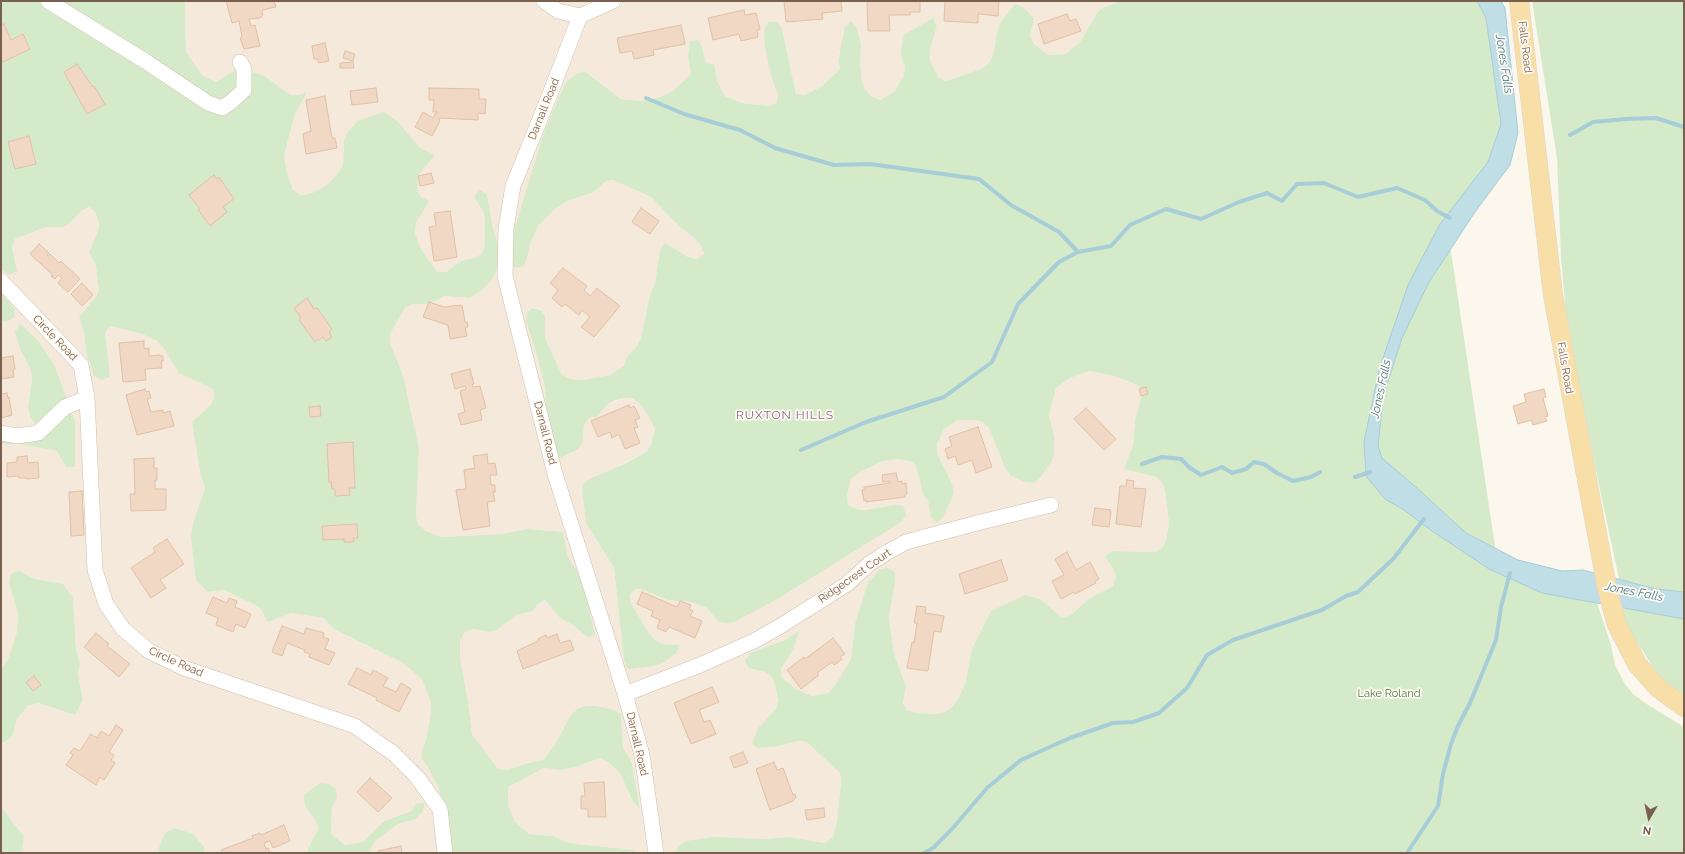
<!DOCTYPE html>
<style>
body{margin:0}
#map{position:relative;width:1685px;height:854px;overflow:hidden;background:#fcf7ec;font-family:Raleway,sans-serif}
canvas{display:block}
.frame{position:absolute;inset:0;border:2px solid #785f4e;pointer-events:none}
.north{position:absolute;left:1629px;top:798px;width:40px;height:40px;-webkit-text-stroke:3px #fffaf2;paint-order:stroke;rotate:189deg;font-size:11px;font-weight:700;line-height:16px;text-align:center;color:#785f4e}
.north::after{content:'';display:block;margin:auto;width:14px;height:18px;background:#785f4e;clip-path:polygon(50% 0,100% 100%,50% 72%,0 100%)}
</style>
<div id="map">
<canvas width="1685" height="854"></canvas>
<div class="frame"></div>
<div class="north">N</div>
</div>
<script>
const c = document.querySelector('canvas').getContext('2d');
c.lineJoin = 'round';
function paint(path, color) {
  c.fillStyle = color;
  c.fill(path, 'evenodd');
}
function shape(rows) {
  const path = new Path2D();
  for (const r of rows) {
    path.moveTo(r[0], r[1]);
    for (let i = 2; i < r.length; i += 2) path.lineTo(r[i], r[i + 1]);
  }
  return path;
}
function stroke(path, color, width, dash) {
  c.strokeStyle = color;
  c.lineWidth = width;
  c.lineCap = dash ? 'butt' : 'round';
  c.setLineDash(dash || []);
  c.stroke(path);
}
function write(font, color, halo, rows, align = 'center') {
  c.font = font + ' Raleway,sans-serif';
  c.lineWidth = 3.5;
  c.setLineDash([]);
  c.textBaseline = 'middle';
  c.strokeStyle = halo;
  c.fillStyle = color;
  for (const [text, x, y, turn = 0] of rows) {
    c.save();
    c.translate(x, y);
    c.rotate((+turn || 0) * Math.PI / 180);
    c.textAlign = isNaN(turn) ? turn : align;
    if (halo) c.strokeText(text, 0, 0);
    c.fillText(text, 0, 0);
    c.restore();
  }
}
paint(shape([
 [185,1,1122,1,1097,13,1080,42,1066,54,1048,55,1034,44,1030,36,1034,19,997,32,993,55,988,64,981,69,946,81,938,77,930,60,930,49,937,26,933,18,902,59,905,66,904,75,895,91,880,100,871,96,865,89,862,81,860,63,861,45,839,52,838,61,840,69,822,86,805,95,796,94,782,29,772,79,778,95,778,103,769,106,742,103,725,96,717,81,714,64,706,63,702,47,688,57,691,74,673,91,657,98,640,101,621,99,587,72,564,85,543,135,514,230,527,258,531,242,538,226,556,208,570,200,594,192,606,181,614,180,651,197,681,228,695,238,701,246,704,255,697,259,688,257,665,244,660,250,655,283,649,298,641,338,637,346,626,358,624,366,610,375,583,380,571,379,562,375,547,343,545,335,545,316,541,309,532,308,537,355,545,387,548,437,583,442,584,425,589,418,597,417,608,404,624,398,632,398,639,403,648,415,655,429,651,445,646,452,583,484,582,491,586,523,614,568,624,661,628,668,679,645,662,644,655,640,649,633,631,603,630,594,636,589,644,590,667,600,691,602,707,608,719,621,894,505,865,510,856,509,848,505,847,496,851,479,857,473,880,462,897,459,913,462,917,469,923,494,928,501,931,517,952,484,937,453,937,444,944,429,958,420,975,420,983,422,989,428,1005,468,1010,475,1054,436,1049,415,1056,388,1070,378,1089,371,1114,376,1138,385,1143,392,1135,419,1133,445,1124,469,1156,477,1162,482,1165,490,1169,524,1166,540,1162,548,1155,552,1112,551,1105,556,1114,570,1117,577,1113,586,1090,598,1071,615,1062,618,1042,600,972,649,965,684,958,699,952,707,945,712,935,714,916,713,907,710,903,703,906,686,894,654,889,617,895,581,855,624,851,659,834,687,828,693,812,696,796,689,782,678,781,669,794,648,799,631,785,640,750,653,749,668,765,672,772,677,775,685,778,702,776,709,758,728,779,746,798,741,808,742,840,773,841,782,837,821,833,837,826,843,790,837,762,839,679,846,675,853,637,853,634,850,569,843,553,836,529,834,515,822,511,814,508,806,508,787,544,768,560,770,576,767,600,758,608,762,620,773,632,800,640,808,632,763,623,749,621,714,615,710,586,706,571,715,554,746,543,760,524,764,508,770,498,769,472,734,468,700,460,659,460,641,465,632,473,629,488,632,497,630,516,615,533,611,538,604,545,600,560,618,574,626,587,637,577,571,568,557,563,532,527,529,502,534,441,537,426,531,419,525,416,517,419,448,403,375,390,343,390,334,405,308,413,304,429,304,444,296,469,298,501,254,493,228,487,195,474,197,483,211,485,219,485,245,482,253,475,258,467,259,459,262,446,272,437,272,421,249,415,233,416,223,428,201,421,197,417,190,419,174,420,148,399,123,347,133,344,140,343,165,339,172,327,185,310,194,301,195,293,190,287,173,284,155,295,114,307,92,299,95,291,95,263,75,230,73,216,82,202,75,186,52],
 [89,207,95,212,98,219,99,228,89,252,96,266,99,290,95,298,79,317,84,332,86,351,109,377,105,333,110,326,142,334,157,341,163,346,179,373,213,389,214,397,211,405,192,422,200,472,205,488,194,520,208,592,224,590,253,604,260,608,268,622,291,613,323,618,334,629,403,663,422,679,431,703,431,711,427,736,422,751,422,759,427,766,439,788,446,833,453,853,369,853,375,841,398,824,416,819,423,812,425,803,411,811,383,822,363,842,345,845,331,834,332,808,337,798,305,806,316,821,318,831,306,853,204,853,204,847,175,828,166,832,162,839,157,853,21,853,24,837,1,806,1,744,12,737,17,719,28,706,38,703,74,715,83,700,78,674,80,665,76,649,73,599,63,584,35,579,19,571,9,583,18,613,17,632,8,659,1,669,1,444,20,444,57,451,66,467,75,467,75,420,55,367,21,351,30,368,32,378,28,407,30,417,36,424,31,432,4,442,1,441,1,322,7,321,14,308,1,293,1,266,2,270,16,263,13,255,12,247,15,239,46,227,63,227,70,223,81,210]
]), '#f4e9da');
paint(shape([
 [1,1,185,1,186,52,202,75,216,82,230,73,238,70,263,75,291,95,299,95,307,92,295,114,284,155,287,173,293,190,301,195,310,194,327,185,339,172,343,165,344,140,347,133,358,121,384,112,399,123,420,148,435,155,419,174,417,190,421,197,429,201,416,223,415,233,421,249,437,272,446,272,459,262,467,259,475,258,482,253,485,245,485,219,483,211,474,197,480,190,487,195,493,228,501,254,501,262,493,278,482,290,469,298,444,296,429,304,413,304,405,308,390,334,390,343,403,375,419,448,416,517,419,525,426,531,441,537,502,534,527,529,563,532,568,557,577,571,584,587,595,635,587,637,574,626,560,618,545,600,538,604,533,611,516,615,497,630,489,632,473,629,465,632,460,641,460,659,468,700,472,734,498,769,508,770,524,764,543,760,554,746,571,715,578,709,586,706,595,706,615,710,621,714,623,748,632,763,640,809,632,800,620,773,608,762,600,758,576,767,560,770,544,768,508,787,508,806,515,822,529,834,553,836,569,843,634,850,637,853,453,853,446,833,439,788,427,766,422,759,422,751,427,736,431,711,431,703,422,679,403,663,334,629,323,618,291,613,268,622,260,608,253,604,224,590,208,592,196,580,191,537,194,520,205,488,200,472,192,422,211,405,214,397,213,389,179,373,163,347,157,341,142,334,110,326,105,333,110,377,102,380,94,376,86,351,84,332,79,317,95,298,99,290,96,266,89,252,99,228,98,219,95,212,89,207,81,211,70,223,63,227,46,227,15,239,12,247,17,271,10,275,2,270,1,266],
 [1122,1,1477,1,1486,18,1501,124,1488,162,1446,218,1499,573,1542,593,1597,603,1611,645,1615,665,1625,684,1633,694,1645,703,1684,727,1684,853,675,853,679,846,686,841,713,837,762,839,790,837,825,843,833,837,837,821,841,782,840,773,807,742,798,741,779,746,758,748,752,744,758,728,776,709,778,701,775,685,772,677,765,672,749,668,745,661,750,653,785,640,799,631,794,648,781,669,782,678,796,689,812,696,828,693,834,687,851,659,855,624,868,583,879,570,887,568,895,572,895,581,889,617,894,654,906,686,903,703,907,710,916,713,935,714,945,712,952,707,958,699,965,684,972,649,991,611,1025,595,1042,600,1062,618,1071,615,1090,598,1113,586,1116,577,1114,570,1105,556,1112,551,1155,552,1162,548,1166,540,1169,524,1165,490,1162,482,1156,477,1124,469,1133,445,1135,419,1143,392,1138,385,1114,376,1089,371,1070,378,1056,388,1049,415,1054,436,1054,454,1051,462,1040,478,1034,483,1025,482,1010,475,1005,468,989,428,983,422,975,420,958,420,944,429,937,444,937,453,952,484,954,493,943,517,937,523,931,517,928,501,923,494,917,469,913,462,897,459,880,462,858,473,851,479,847,496,848,505,856,509,865,510,894,505,903,506,906,515,901,522,779,598,734,622,726,623,718,621,707,608,691,602,667,600,644,590,636,589,630,594,631,603,649,633,655,640,662,644,680,645,676,653,663,663,654,666,628,669,624,661,614,568,586,523,582,491,583,484,590,479,624,464,646,452,651,445,655,429,648,415,639,403,632,398,624,398,616,400,608,404,597,417,589,418,584,425,583,442,578,449,554,461,548,437,545,387,537,355,526,321,527,313,532,308,541,310,545,316,545,335,547,343,562,375,571,379,583,380,610,375,624,366,626,358,637,346,641,338,649,298,655,283,660,250,665,243,688,257,697,259,704,254,701,246,695,238,681,228,651,197,613,180,606,181,594,192,570,200,556,208,538,226,531,242,527,258,524,266,516,268,510,263,514,230,543,135,564,85,571,78,578,73,586,72,621,99,640,101,657,98,673,91,691,74,688,57,690,41,698,40,702,47,706,63,714,64,717,81,725,96,742,103,769,106,777,103,778,95,772,79,765,47,764,30,768,22,777,22,782,29,796,94,805,95,822,86,840,69,838,61,845,27,851,21,857,28,861,45,860,63,862,81,865,89,871,96,880,100,895,91,904,75,905,66,902,59,901,51,904,35,933,18,937,26,930,49,930,60,938,77,946,81,981,69,988,64,993,55,997,32,1000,24,1015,4,1023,7,1034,19,1030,36,1034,44,1048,55,1066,54,1080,42,1097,13,1103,8],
 [1532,1,1684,1,1684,695,1665,681,1654,669,1627,626,1622,609,1631,609,1629,582,1619,579,1568,339,1561,257,1557,158],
 [1,293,14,308,15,317,7,321,1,322],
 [20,324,40,343,55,367,75,420,75,467,66,467,57,451,20,444,1,444,1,441,4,442,31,432,36,424,30,417,28,407,32,378,30,368,21,351,15,332],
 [19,571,35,579,63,584,73,598,76,649,80,665,78,674,83,700,75,715,38,703,28,706,17,719,12,737,1,744,1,669,8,659,17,632,18,613,9,583,11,574],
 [320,783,329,784,336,789,337,798,332,808,331,834,345,845,363,842,383,822,411,811,416,804,425,803,423,812,416,819,398,824,375,841,369,853,306,853,318,830,316,821,305,806,304,795],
 [1,806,24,837,21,853,1,853],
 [175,828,193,834,204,847,204,853,157,853,162,839,166,832]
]), '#d5eac9');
const water = shape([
 [1477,1,1501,1,1505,8,1518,133,1510,165,1475,212,1429,282,1402,338,1383,397,1378,446,1382,458,1418,489,1466,533,1518,560,1562,571,1583,570,1656,589,1684,592,1684,619,1542,593,1489,569,1432,531,1404,510,1385,499,1366,476,1364,442,1379,370,1408,285,1440,224,1488,162,1501,124,1486,18,1477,1]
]);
paint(water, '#c0dee6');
stroke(water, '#a6cdd8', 1);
stroke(shape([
 [646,98,684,114,740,130,775,148,834,165,870,164,979,179,1011,205,1059,232,1078,252],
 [1570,135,1593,122,1626,119,1656,118,1684,127],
 [801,450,866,422,944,397,992,362,1018,304,1059,262,1078,252,1111,246,1130,225,1166,209,1201,219,1239,202,1267,193,1282,201,1297,184,1324,183,1358,197,1397,188,1425,200,1437,211,1450,218],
 [1142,464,1162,457,1181,459,1189,467,1201,475,1222,467,1232,473,1246,469,1254,462,1264,464,1277,473,1293,481,1311,477,1320,472],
 [1355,477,1370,472],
 [924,853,933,848,952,829,987,788,1021,760,1070,738,1113,723,1133,722,1159,713,1187,688,1207,655,1233,640,1322,610,1346,596,1358,592,1394,558,1424,519],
 [1407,853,1438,806,1443,774,1451,744,1458,726,1470,703,1496,640,1501,607,1510,573]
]), '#a6cdd8', 4);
const building = shape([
 [226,1,274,1,276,7,262,10,263,15,260,18,249,19,251,26,255,25,260,46,244,49,240,38,242,36,239,21,232,23,226,1],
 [784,1,841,1,842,11,822,13,823,19,786,22,784,1],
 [867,1,920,1,920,12,910,12,910,15,889,15,890,31,868,31,867,1],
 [945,1,999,1,998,16,978,14,978,23,944,21,945,1],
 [744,10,745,15,756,13,760,29,757,30,758,37,741,41,739,34,713,40,708,18,744,10],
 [1067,14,1070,21,1076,19,1081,31,1044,44,1038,24,1067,14],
 [4,24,11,40,23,34,30,49,3,62,1,58,1,26,4,24],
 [681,25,685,44,653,50,654,55,634,59,632,51,620,53,617,38,681,25],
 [325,43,329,61,318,63,318,59,314,59,312,46,325,43],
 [345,51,355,54,353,61,343,58,345,51],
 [353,62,354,68,340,68,340,63,353,62],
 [77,64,93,87,94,86,105,104,87,114,64,72,77,64],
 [376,88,378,102,352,105,350,91,376,88],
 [429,88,479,89,479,99,486,99,485,114,478,113,478,120,440,118,439,120,440,121,432,136,415,127,423,112,433,118,437,112,433,112,434,100,429,100,429,88],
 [325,96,332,138,335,138,337,148,306,154,303,134,311,131,306,100,325,96],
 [29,136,36,164,15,169,8,142,29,136],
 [431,173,434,183,420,186,418,176,431,173],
 [214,175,217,179,219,177,234,199,223,207,227,212,210,226,198,210,200,209,189,195,214,175],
 [641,208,659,221,650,234,632,222,641,208],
 [450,211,457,257,434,261,429,227,436,226,434,213,450,211],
 [39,244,49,253,47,255,48,256,50,254,59,263,61,261,80,279,68,292,58,283,62,278,58,275,55,279,51,276,53,275,30,254,39,244],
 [563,268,587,286,584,290,590,296,597,288,620,306,594,337,581,327,590,317,582,310,579,315,565,304,562,307,552,298,558,290,550,283,563,268],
 [82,283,93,295,82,306,71,294,82,283],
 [307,298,314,309,317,308,332,329,329,332,332,337,326,341,323,337,315,342,299,320,301,318,294,308,307,298],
 [429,302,444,307,462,305,465,322,467,322,468,327,465,327,467,336,450,339,448,325,423,317,429,302],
 [144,341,144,349,149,348,149,356,160,355,160,356,163,356,163,361,161,361,162,368,145,369,146,380,123,382,119,343,144,341],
 [13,356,15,369,13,370,14,377,1,379,1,358,13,356],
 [470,369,474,384,472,384,473,387,480,386,486,408,480,410,482,420,461,425,458,414,465,412,460,391,466,389,465,386,455,389,451,374,470,369],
 [1146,387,1148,394,1141,396,1139,389,1146,387],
 [145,389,146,392,149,391,151,398,147,399,151,412,163,410,163,413,170,411,174,426,137,435,126,395,145,389],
 [1544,389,1546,397,1543,398,1548,416,1545,417,1547,421,1533,425,1531,420,1518,424,1513,406,1526,402,1524,394,1544,389],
 [7,393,8,398,9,397,12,415,1,418,1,394,7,393],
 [629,405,630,408,634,406,640,418,635,420,638,427,634,428,640,443,625,449,619,434,612,438,610,432,598,437,591,421,629,405],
 [320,406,321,416,310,417,309,407,320,406],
 [1086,408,1116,439,1104,450,1074,419,1086,408],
 [978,427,992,467,976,473,972,460,958,465,955,456,948,459,945,449,952,446,949,437,978,427],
 [353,442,355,488,349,488,350,495,335,496,335,489,332,489,331,482,329,482,327,444,353,442],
 [487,454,488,464,495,463,497,475,490,475,491,485,495,485,495,492,493,492,495,501,487,502,490,526,463,530,456,490,466,489,464,470,475,468,473,456,487,454],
 [27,456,28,463,38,462,39,478,26,479,26,478,19,478,19,476,7,477,7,463,17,462,17,457,27,456],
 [154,458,154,468,157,468,157,480,155,480,155,489,166,489,166,510,131,511,130,494,135,494,134,459,154,458],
 [896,473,898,482,902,481,902,484,906,483,907,494,905,495,905,497,866,502,866,500,864,501,862,490,864,490,864,487,890,483,890,481,883,482,882,475,896,473],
 [1127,480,1134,481,1133,488,1146,489,1141,527,1116,524,1120,486,1126,486,1127,480],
 [82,491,84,535,71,536,69,492,82,491],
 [1095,508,1111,510,1109,527,1092,525,1095,508],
 [357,524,358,538,353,538,354,542,344,542,344,539,323,540,322,526,357,524],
 [167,539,184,564,160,580,166,588,151,598,131,568,155,552,153,548,167,539],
 [1067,552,1076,570,1090,562,1099,579,1095,581,1096,583,1075,594,1074,592,1061,599,1052,581,1064,575,1055,559,1067,552],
 [1001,560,1008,580,965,594,959,574,1001,560],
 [642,592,677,607,680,601,691,605,689,609,693,611,690,616,702,621,695,638,669,627,666,632,657,628,660,620,651,616,653,611,637,604,642,592],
 [213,597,227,603,229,598,237,601,235,607,251,614,245,628,236,624,233,632,216,625,218,618,206,613,213,597],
 [917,606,926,607,925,613,944,616,941,632,934,631,928,671,907,668,912,642,914,643,917,623,914,623,917,606],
 [282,626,304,634,306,628,324,633,323,637,329,639,325,649,335,653,329,665,309,657,310,654,304,652,305,650,287,643,282,656,272,652,282,626],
 [96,633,109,644,107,646,130,664,119,677,84,647,96,633],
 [557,634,560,643,570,640,574,650,523,669,517,651,538,641,538,639,546,635,547,638,557,634],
 [833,638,845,654,840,657,842,659,834,665,832,662,817,673,819,675,801,689,787,670,804,657,805,659,833,638],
 [357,668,371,675,373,670,388,678,383,686,396,692,401,683,411,689,399,712,376,700,377,698,348,684,357,668],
 [34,676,41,685,33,691,26,682,34,676],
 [712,687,719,702,699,710,704,722,710,720,716,734,691,744,674,703,712,687],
 [116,725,123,730,109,752,114,755,111,760,115,763,104,780,100,777,96,785,66,765,73,755,70,753,74,748,80,751,91,734,97,738,101,731,109,736,116,725],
 [743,752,748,763,734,768,730,757,743,752],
 [774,762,777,770,783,768,793,795,795,794,796,797,793,801,770,810,756,769,774,762],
 [370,778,392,798,378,812,357,792,370,778],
 [604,782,606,817,588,817,588,809,581,809,581,796,585,796,584,783,604,782],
 [824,808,825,817,807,820,805,810,824,808],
 [284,825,290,841,273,848,270,841,264,843,266,849,268,848,270,853,222,853,221,850,253,838,252,836,260,833,261,835,284,825],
 [401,846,402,853,378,853,378,851,401,846]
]);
paint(building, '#f1d8c4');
stroke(building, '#e3c0a5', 1);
const minor = shape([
 [48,1,145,61,208,103,222,108,231,102,244,90,244,69,240,62],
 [544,1,558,11,580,16,613,1],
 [580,16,550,94,513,186,506,229,505,276,555,474,625,694,642,755,656,853],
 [1,281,81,365,87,398,95,570,106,604,123,629,149,651,184,668,355,726,384,747,393,753,417,777,440,809,445,853],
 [1,433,17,436,38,433,65,407,87,398],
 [625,694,700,665,754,641,779,627,847,584,869,564,886,553,906,542,977,523,1051,505]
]);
const major = shape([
 [1519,1,1553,295,1607,588,1617,625,1637,664,1658,688,1684,707]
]);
stroke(minor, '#cfc0b0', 16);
stroke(major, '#dcd5d1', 20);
stroke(minor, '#fff', 15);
stroke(major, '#f8dea7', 19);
write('11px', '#785f4e', '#fffaf2', [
 ["Falls Road",1525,47,83],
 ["Darnall Road",544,109,-68],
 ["Circle Road",55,338,46],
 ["Falls Road",1565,368,80],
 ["Darnall Road",545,433,76],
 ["Ridgecrest Court",855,576,-35],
 ["Circle Road",176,662,24],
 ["Darnall Road",637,744,77]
]);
write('11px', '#537d46', '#fffaf2', [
 ["Lake Roland",1389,694]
]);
write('italic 12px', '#487b8a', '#fffaf2', [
 ["Jones Falls",1504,64,81],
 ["Jones Falls",1381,389,-78],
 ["Jones Falls",1634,592,11]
]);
c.letterSpacing = '1px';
write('12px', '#876693', '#fffaf2', [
 ["RUXTON HILLS",785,415]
]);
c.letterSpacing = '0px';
</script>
